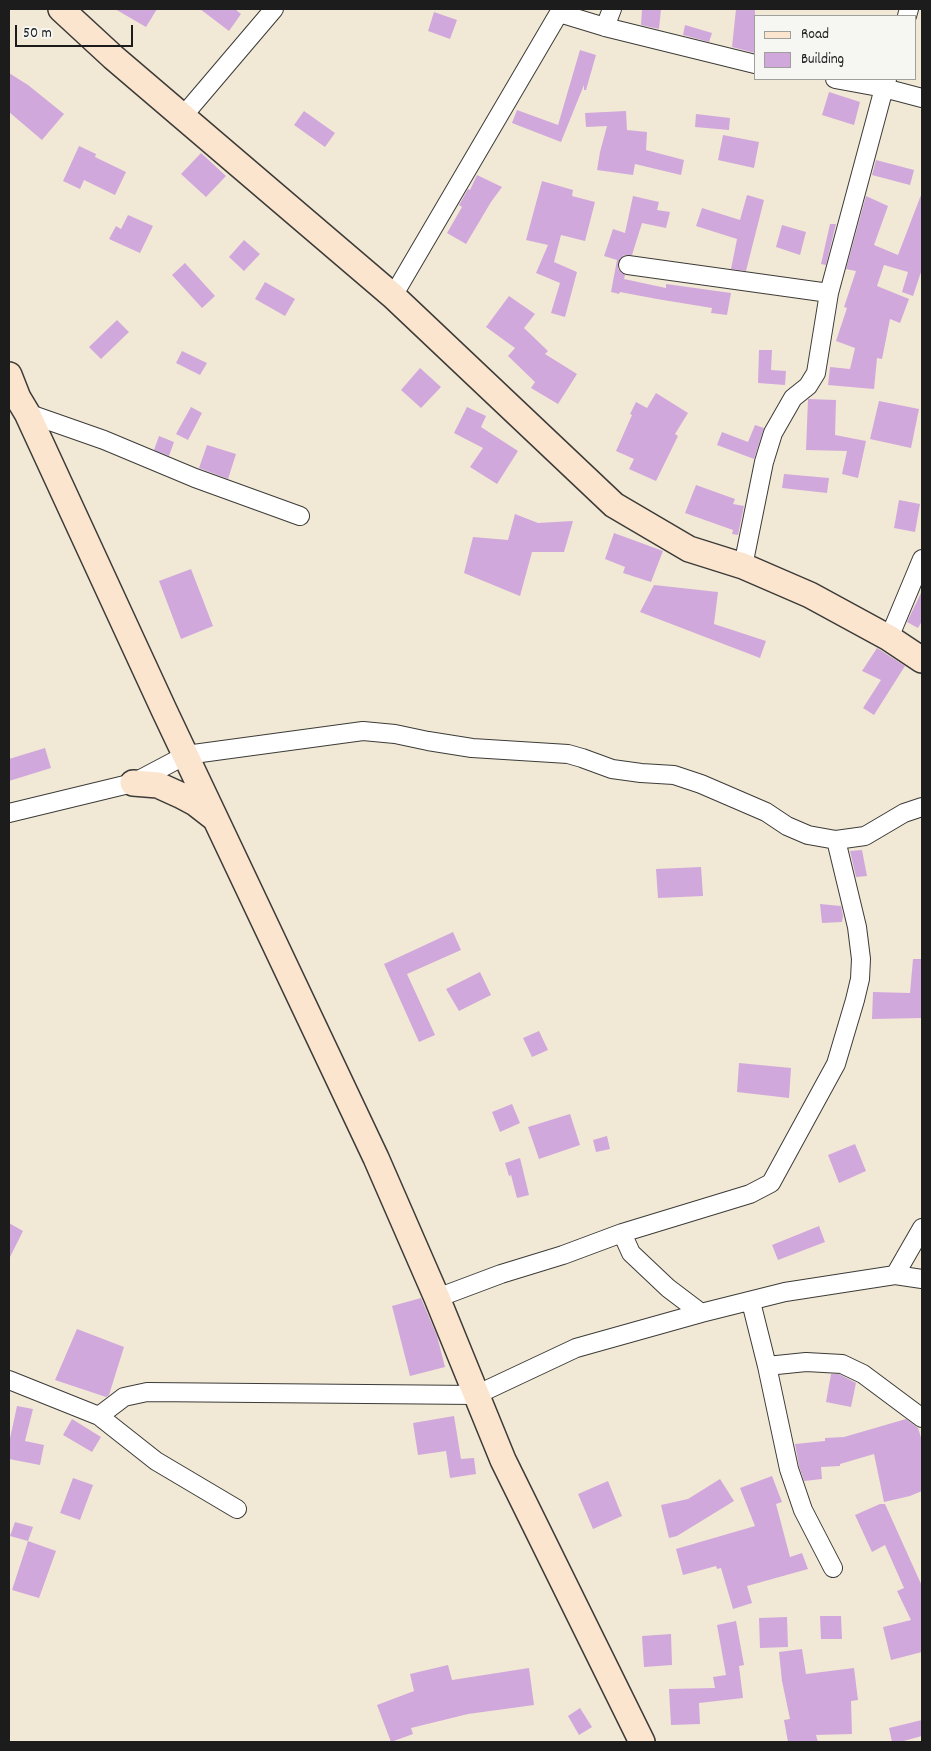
<!DOCTYPE html>
<style>
body{margin:0}
#map{position:relative;width:931px;height:1751px;overflow:hidden;background:#f1e9d5;font-family:Dekko,sans-serif}
canvas{display:block}
.frame{position:absolute;inset:0;border:10px solid #1c1c1c;pointer-events:none}
.legend{position:absolute;left:754px;top:15px;width:162px;height:65px;box-sizing:border-box;background:#f6f6f2;border:1px solid #9f9f9c;margin:0;padding:6px 9px;list-style:none;font-size:15px;color:#1c1c1c}
.legend li{display:flex;align-items:center;gap:10px;height:25px}
.legend b{width:25px;border:1px solid #9f9f9c}
.scale{position:absolute;left:15px;top:25px;width:118px;height:22px;box-sizing:border-box;border:2px solid #1c1c1c;border-top:0;padding-left:6px;font-size:15px;line-height:18px;white-space:nowrap;color:#1c1c1c;-webkit-text-stroke:4px #f6f6f2;paint-order:stroke}
</style>
<div id="map">
<canvas width="931" height="1751"></canvas>
<div class="frame"></div>
<ul class="legend">
<li><b style="height:6px;background:#fbe5cf"></b>Road</li>
<li><b style="height:14px;background:#d1a8dc"></b>Building</li>
</ul>
<div class="scale">50 m</div>
</div>
<script>
const c = document.querySelector('canvas').getContext('2d');
c.lineJoin = 'round';
function paint(path, color) {
  c.fillStyle = color;
  c.fill(path, 'evenodd');
}
function shape(rows) {
  const path = new Path2D();
  for (const r of rows) {
    path.moveTo(r[0], r[1]);
    for (let i = 2; i < r.length; i += 2) path.lineTo(r[i], r[i + 1]);
  }
  return path;
}
function stroke(path, color, width, dash) {
  c.strokeStyle = color;
  c.lineWidth = width;
  c.lineCap = dash ? 'butt' : 'round';
  c.setLineDash(dash || []);
  c.stroke(path);
}
paint(shape([
 [115,9,157,9,146,27],
 [200,9,235,9,241,14,229,31],
 [642,9,661,9,659,29,641,25],
 [736,9,755,9,755,53,732,47],
 [434,12,457,20,450,39,428,31],
 [685,25,712,33,709,42,683,35],
 [580,50,596,55,586,90,584,90,584,85,561,142,512,123,517,110,558,125],
 [9,73,28,85,64,114,42,140,9,112],
 [829,92,860,102,854,125,822,115],
 [304,111,335,133,325,147,294,125],
 [626,111,627,130,647,132,646,150,684,160,681,175,635,164,633,175,597,170,600,152,607,126,586,127,585,113],
 [696,114,730,118,729,130,695,127],
 [723,135,759,142,754,168,718,160],
 [79,146,96,154,95,157,126,172,115,195,84,180,80,189,63,181],
 [201,153,226,176,206,197,181,174],
 [876,160,914,170,910,185,872,175],
 [477,175,502,187,491,202,466,244,447,233,462,207,459,205,468,189,470,190],
 [542,181,573,190,572,196,595,202,585,241,561,235,554,262,577,272,565,317,551,313,560,283,536,273,548,245,526,240],
 [747,195,764,200,746,271,731,269,737,239,696,226,702,208,740,220],
 [921,195,922,195,922,269,913,296,902,292,908,272,884,265,877,286,909,299,900,323,890,319,882,359,877,358,874,389,828,385,830,367,850,369,855,348,836,341,847,308,844,307,856,271,846,269,866,196,888,206,874,245,898,255],
 [633,196,659,202,657,210,670,212,666,228,642,223,632,255,624,255,618,263,618,269,625,275,624,279,666,288,666,284,731,293,727,315,711,313,712,308,657,299,620,292,619,294,611,292,617,260,604,256,613,229,625,233],
 [128,215,153,226,140,253,109,239,116,226,121,229],
 [830,224,836,224,826,265,821,264],
 [782,225,806,232,800,255,776,247],
 [244,240,260,254,244,271,229,257],
 [185,263,215,296,202,308,172,275],
 [265,282,295,299,285,316,255,299],
 [509,296,535,314,524,328,548,351,545,354,577,374,558,404,531,388,535,382,508,356,515,348,486,327],
 [117,320,129,332,101,359,89,347],
 [759,350,772,350,771,370,786,371,785,385,758,383],
 [182,351,207,363,200,375,176,363],
 [420,368,441,387,421,408,401,390],
 [656,393,688,413,675,434,678,436,656,481,629,469,634,459,616,451,632,415,630,414,636,402,647,408],
 [808,399,836,400,835,435,866,441,858,478,842,474,847,451,806,450],
 [879,401,919,409,911,448,870,439],
 [191,407,202,413,188,440,176,434],
 [467,407,486,416,481,427,518,451,497,484,470,467,483,448,454,433],
 [755,425,764,428,754,459,717,445,722,432,748,442],
 [159,436,174,442,169,456,154,450],
 [207,445,236,454,228,479,199,468],
 [784,474,829,478,827,493,782,488],
 [696,485,735,499,733,504,744,506,738,535,732,534,733,530,685,513],
 [899,500,920,504,915,532,894,528],
 [515,514,538,523,573,521,564,552,532,552,520,596,464,573,473,537,508,540],
 [614,533,663,551,651,582,623,573,625,567,605,559],
 [191,569,213,626,181,639,159,581],
 [654,585,718,592,714,624,766,641,760,658,640,612],
 [922,591,922,621,918,628,907,622],
 [877,648,905,666,874,715,863,708,881,680,862,671],
 [45,748,51,768,9,781,9,759],
 [862,850,867,876,856,877,850,851],
 [701,867,703,896,658,898,656,869],
 [820,904,841,906,843,916,842,922,822,923],
 [453,932,461,950,407,974,435,1035,419,1042,384,964],
 [913,959,922,959,922,1018,872,1019,873,992,910,993],
 [480,972,491,995,459,1011,446,989],
 [539,1031,548,1050,532,1057,523,1038],
 [739,1063,791,1068,789,1098,737,1092],
 [512,1104,520,1123,500,1132,492,1112],
 [570,1114,580,1145,539,1159,528,1127],
 [607,1136,610,1149,596,1152,593,1140],
 [855,1144,866,1171,839,1183,828,1155],
 [520,1158,529,1195,517,1198,511,1175,509,1176,505,1163],
 [9,1223,23,1231,9,1259],
 [819,1226,825,1242,778,1260,772,1245],
 [421,1298,437,1336,445,1367,410,1376,392,1306],
 [77,1329,124,1347,109,1395,106,1397,55,1380],
 [831,1374,839,1374,856,1383,851,1407,826,1402],
 [17,1406,33,1409,25,1441,44,1445,40,1465,9,1459,9,1443],
 [454,1416,461,1459,474,1458,476,1474,450,1478,446,1451,418,1455,413,1423],
 [72,1419,101,1437,92,1452,63,1435],
 [906,1419,918,1428,922,1441,922,1491,910,1496,884,1502,874,1454,840,1464,840,1466,821,1467,822,1479,804,1481,799,1466,795,1444,825,1441,825,1438,844,1437],
 [772,1476,782,1502,776,1504,790,1557,802,1553,808,1569,747,1586,752,1603,733,1609,721,1568,717,1569,716,1566,683,1575,676,1549,755,1526,740,1488],
 [73,1478,93,1485,80,1520,60,1513],
 [720,1479,734,1501,677,1536,669,1538,661,1505,688,1499],
 [608,1481,622,1516,593,1529,578,1494],
 [880,1504,885,1504,922,1586,922,1652,891,1660,883,1627,911,1620,897,1591,904,1588,885,1545,872,1552,855,1515],
 [15,1522,33,1527,28,1541,10,1536],
 [28,1541,56,1551,39,1598,12,1590],
 [820,1616,841,1616,842,1639,821,1639],
 [787,1617,788,1647,760,1648,759,1618],
 [736,1621,744,1665,739,1666,743,1698,699,1703,700,1724,671,1725,669,1689,715,1688,713,1677,726,1675,717,1625],
 [671,1634,672,1665,644,1667,642,1636],
 [802,1649,806,1674,854,1668,858,1700,851,1701,852,1734,816,1735,818,1742,788,1742,784,1720,790,1719,782,1681,779,1652],
 [448,1665,452,1680,529,1668,534,1705,468,1714,411,1728,413,1734,391,1742,377,1705,414,1691,410,1674],
 [580,1708,592,1727,579,1735,568,1716],
 [922,1720,922,1736,900,1742,892,1742,889,1728]
]), '#d1a8dc');
const street = shape([
 [907,16,909,9],
 [605,27,612,9],
 [887,79,884,88,922,98],
 [183,116,274,9],
 [628,265,829,293],
 [393,296,559,13,605,27,755,64],
 [27,413,104,440,195,478,300,516],
 [743,566,764,462,773,433,793,398,808,386,816,373,829,293,884,88,835,79],
 [889,638,922,559],
 [9,813,133,783,186,755,363,731,395,734,428,741,472,748,568,754,582,758,612,769,641,773,674,775,701,784,766,812,787,826,808,835,836,840,865,836,904,813,922,807],
 [622,1233,750,1194,771,1183,836,1064,855,1000,860,979,861,959,857,927,836,840],
 [895,1275,922,1279],
 [437,1298,501,1274,563,1255,622,1233,631,1253,668,1288,701,1313,785,1292,895,1275,922,1228],
 [751,1302,767,1366,806,1362,842,1364,863,1374,922,1418],
 [767,1366,789,1469,803,1510,833,1568],
 [9,1380,99,1416,156,1461,237,1509],
 [99,1416,124,1397,147,1392,476,1395,576,1348,701,1313]
]);
const secondary = shape([
 [61,9,113,57,393,296,614,505,689,549,743,566,810,595,889,638,922,660],
 [9,375,18,398,27,413,164,710,376,1158,437,1298,503,1460,642,1742],
 [133,783,158,785,180,795,195,803,213,817]
]);
stroke(street, '#3c3b38', 20);
stroke(secondary, '#3c3b38', 28);
stroke(street, '#fff', 18);
stroke(secondary, '#fbe5cf', 25);
</script>
